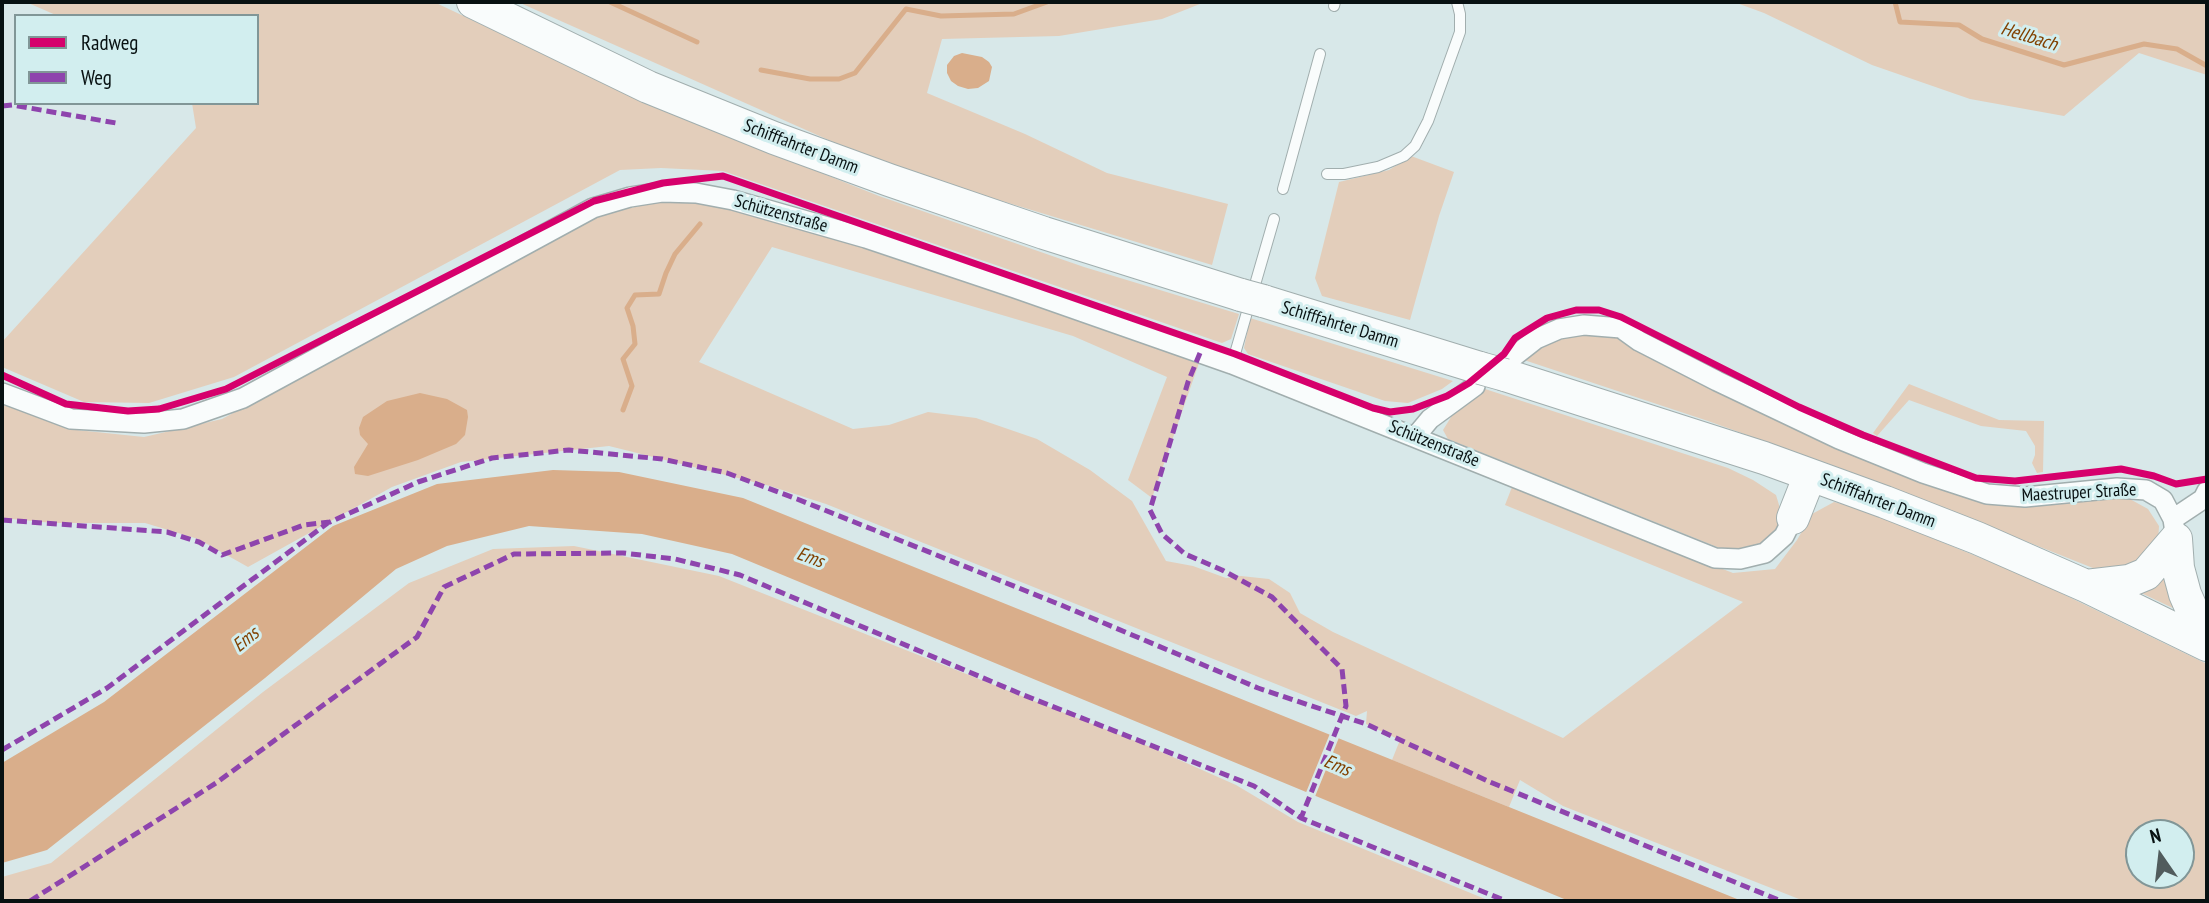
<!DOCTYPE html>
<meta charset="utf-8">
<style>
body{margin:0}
#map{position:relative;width:2209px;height:903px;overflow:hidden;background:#d8e8e9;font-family:"PT Sans Narrow",sans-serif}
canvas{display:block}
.frame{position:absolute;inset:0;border:4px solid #081112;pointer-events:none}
.legend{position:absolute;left:14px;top:14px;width:245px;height:91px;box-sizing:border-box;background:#d2eeef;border:2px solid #819697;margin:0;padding:9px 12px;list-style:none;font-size:21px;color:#081112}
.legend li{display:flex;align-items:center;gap:14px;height:35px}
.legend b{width:35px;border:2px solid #819697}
.north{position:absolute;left:2125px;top:819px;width:70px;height:70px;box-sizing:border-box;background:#d2eeef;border:2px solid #819697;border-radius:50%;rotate:346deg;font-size:19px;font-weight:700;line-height:28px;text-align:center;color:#081112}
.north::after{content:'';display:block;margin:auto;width:24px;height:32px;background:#515c5d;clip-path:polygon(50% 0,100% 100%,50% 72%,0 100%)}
</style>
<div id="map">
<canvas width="2209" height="903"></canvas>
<div class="frame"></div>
<ul class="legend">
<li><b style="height:9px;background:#d6006c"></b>Radweg</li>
<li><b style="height:9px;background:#8e44ad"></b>Weg</li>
</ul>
<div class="north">N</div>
</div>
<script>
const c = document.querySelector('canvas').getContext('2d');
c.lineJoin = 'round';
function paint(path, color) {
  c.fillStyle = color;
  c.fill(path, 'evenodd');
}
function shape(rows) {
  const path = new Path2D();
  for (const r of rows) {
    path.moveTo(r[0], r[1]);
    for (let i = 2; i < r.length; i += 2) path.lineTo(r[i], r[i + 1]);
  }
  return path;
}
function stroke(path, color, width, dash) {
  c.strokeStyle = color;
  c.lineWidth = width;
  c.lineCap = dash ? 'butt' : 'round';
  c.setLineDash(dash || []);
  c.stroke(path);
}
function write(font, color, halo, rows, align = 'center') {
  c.font = font + ' "PT Sans Narrow",sans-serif';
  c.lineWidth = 6;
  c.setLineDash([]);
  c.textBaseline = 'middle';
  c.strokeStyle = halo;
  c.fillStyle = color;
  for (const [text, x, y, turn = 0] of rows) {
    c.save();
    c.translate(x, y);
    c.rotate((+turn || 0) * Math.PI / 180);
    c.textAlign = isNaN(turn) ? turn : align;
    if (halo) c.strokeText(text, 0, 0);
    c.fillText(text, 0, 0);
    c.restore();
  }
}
paint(shape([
 [26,2,434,2,654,106,879,196,1084,267,1239,314,1231,339,1222,343,723,171,661,168,620,170,234,377,149,403,84,402,2,367,2,342,196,128,192,103,257,103,257,16,58,16],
 [518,2,1205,2,1162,19,1059,36,942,39,927,93,1025,134,1107,173,1228,204,1212,265,887,166],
 [1734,2,2207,2,2207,75,2139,53,2064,116,1970,99,1872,65,1764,13],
 [1411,156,1454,172,1439,216,1410,320,1322,296,1315,278,1339,182,1389,170],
 [661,201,731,205,862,245,1013,295,1199,363,1152,498,1128,480,1167,377,1073,336,772,247,699,362,853,429,889,425,928,412,976,418,1037,439,1090,470,1132,501,1166,561,1193,566,1226,578,1241,576,1269,579,1290,593,1300,613,1333,632,1563,738,1743,602,1505,505,1512,487,1733,573,1775,569,1797,540,1812,514,1834,502,1862,509,2034,580,2207,664,2207,901,1804,901,1563,806,1520,780,1509,807,1392,760,1400,740,1366,724,1367,711,1356,716,826,504,770,486,609,446,461,462,392,487,248,567,198,539,145,523,53,523,2,518,2,401,67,429,144,437,222,419,600,215],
 [2139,833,2181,833,2181,875,2139,875],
 [1250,318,1453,381,1442,389,1408,403,1385,401,1248,354,1244,348],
 [1585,332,1622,337,1878,463,1972,499,2021,505,2128,498,2148,509,2159,526,2158,542,2154,554,2113,576,1872,480,1708,421,1524,360,1542,345,1566,336],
 [1909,384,1999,420,2044,421,2043,472,2037,473,2032,463,2035,455,2035,446,2026,431,1981,426,1909,400,1877,436,1873,433],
 [1485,389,1728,468,1753,480,1776,495,1782,515,1776,535,1755,549,1732,553,1448,439,1443,430,1453,414],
 [574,546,719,576,1148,746,1236,785,1298,822,1490,901,2,901,2,877,51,863,263,692,409,583,493,549],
 [2167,562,2177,610,2139,592]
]), '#e3cebb');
paint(shape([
 [962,53,982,57,989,62,992,67,989,81,978,88,968,89,958,86,951,81,947,73,947,65,954,56],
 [420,393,447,399,467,410,468,417,465,435,456,444,418,460,368,476,355,474,354,467,368,444,360,435,359,428,363,417,387,401],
 [553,470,619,472,743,498,1742,901,1569,901,732,554,642,534,529,526,447,546,396,569,265,678,47,850,2,863,2,763,104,702,333,526,437,484]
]), '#d9ae8b');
paint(shape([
 [1331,731,1340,735,1314,799,1305,795]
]), '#d8e8e9');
stroke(shape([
 [610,2,697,42],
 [1895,2,1900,22,1959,25,1982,39,2064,65,2144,44,2177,49,2207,66],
 [761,70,810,79,839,79,855,73,906,9,941,16,1014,14,1047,2],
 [623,410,632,386,623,359,635,344,633,326,627,308,635,295,659,294,666,273,675,254,700,224]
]), '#d9ae8b', 5);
const lane = shape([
 [1334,6,1335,2],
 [1327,174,1344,174,1378,167,1404,156,1415,146,1428,121,1460,32,1460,14,1457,2],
 [1283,189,1320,54],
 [1232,364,1274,219]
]);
const street = shape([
 [1513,357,1536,339,1559,329,1584,325,1621,328,1639,341,1717,381,1839,439,1923,473,1987,494,2025,497,2117,488,2146,490,2163,500,2173,519,2176,539],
 [2,393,71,419,144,423,183,419,243,398,593,208,630,197,662,192,696,193,733,200,866,238,1015,288,1232,364,1715,558,1740,559,1765,553,1784,536,1793,518],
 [1415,437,1430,419,1475,386],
 [2173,519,2203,499,2207,491]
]);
const primary = shape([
 [473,2,648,87,774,138,889,180,1044,233,1241,295],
 [1263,301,1480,368],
 [1505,375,1764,458,1885,502,1977,538,2086,586,2207,645],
 [1793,518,1810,475],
 [2176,539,2178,568,2185,594,2199,626,2207,635],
 [2086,586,2129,581,2146,574,2176,539]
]);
stroke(lane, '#a1aeae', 12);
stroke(street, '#a1aeae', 22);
stroke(primary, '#a1aeae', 34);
stroke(lane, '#f9fcfc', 10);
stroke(street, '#f9fcfc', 19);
stroke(primary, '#f9fcfc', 32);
const primaryBridge = shape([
 [1241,295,1263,301],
 [1480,368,1505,375]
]);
stroke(primaryBridge, '#a1aeae', 34, []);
stroke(primaryBridge, '#f9fcfc', 32);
stroke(shape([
 [2,106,12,105,116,123],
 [1200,353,1188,382,1150,510,1162,534,1185,554,1222,570,1272,597,1342,669,1346,706,1301,818],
 [2,520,167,532,199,542,222,555,304,525,330,522,418,482,492,458,569,450,662,459,727,473,797,499,1061,605,1258,688,1366,724,1490,782,1781,901],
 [2,750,107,688,329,522],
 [30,901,216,783,417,637,444,587,514,554,623,553,675,559,740,575,1021,694,1254,786,1301,818,1506,901]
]), '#8e44ad', 5, [10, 5]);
stroke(shape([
 [2,375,66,404,128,411,159,409,226,389,594,201,663,183,723,176,1235,354,1373,408,1390,412,1413,409,1447,396,1469,383,1504,354,1515,338,1547,318,1576,310,1599,310,1621,317,1799,407,1863,435,1976,478,2015,481,2121,469,2154,476,2176,484,2207,479]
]), '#d6006c', 7);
write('18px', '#081112', '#d2eeef', [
 ["Schifffahrter Damm",801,147,21],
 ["Schützenstraße",781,214,16],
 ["Schifffahrter Damm",1340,325,17],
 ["Schützenstraße",1434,444,22],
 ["Maestruper Straße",2079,493,-3],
 ["Schifffahrter Damm",1878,501,21]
]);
write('italic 19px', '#814100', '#d2eeef', [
 ["Hellbach",2029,37,17],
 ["Ems",810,558,20],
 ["Ems",246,640,-39],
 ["Ems",1337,766,23]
]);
</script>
